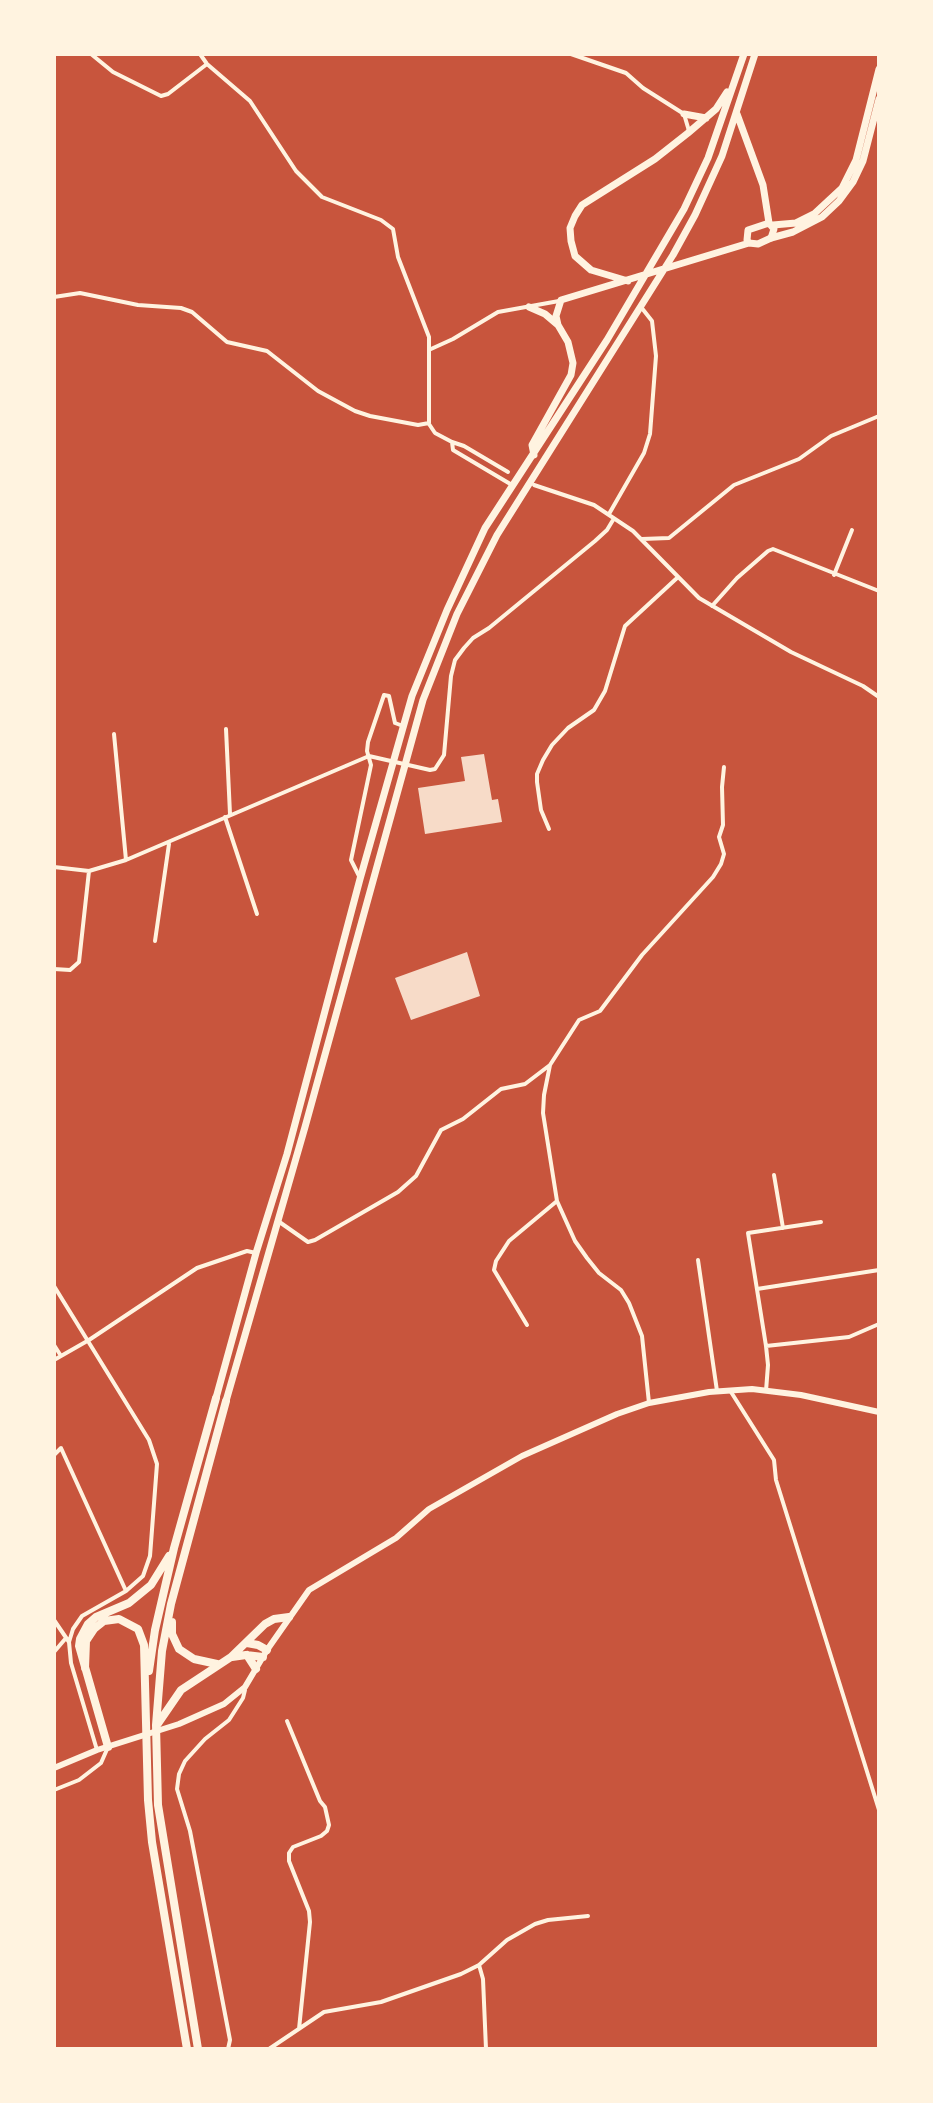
<!DOCTYPE html>
<style>
body{margin:0}
#map{position:relative;width:933px;height:2103px;overflow:hidden;background:#c8553d;font-family:"Source Sans 3",sans-serif}
canvas{display:block}
.frame{position:absolute;inset:0;border:56px solid #fff3e0;pointer-events:none}
</style>
<div id="map">
<canvas width="933" height="2103"></canvas>
<div class="frame"></div>
</div>
<script>
const c = document.querySelector('canvas').getContext('2d');
c.lineJoin = 'round';
function paint(path, color) {
  c.fillStyle = color;
  c.fill(path, 'evenodd');
}
function shape(rows) {
  const path = new Path2D();
  for (const r of rows) {
    path.moveTo(r[0], r[1]);
    for (let i = 2; i < r.length; i += 2) path.lineTo(r[i], r[i + 1]);
  }
  return path;
}
function stroke(path, color, width, dash) {
  c.strokeStyle = color;
  c.lineWidth = width;
  c.lineCap = dash ? 'butt' : 'round';
  c.setLineDash(dash || []);
  c.stroke(path);
}
paint(shape([
 [484,754,492,800,498,799,502,822,425,834,418,788,465,781,461,757],
 [467,952,480,996,411,1020,395,978]
]), '#f7dbc8');
stroke(shape([
 [91,54,113,72,161,96,168,94,207,64],
 [200,54,207,64,250,101,296,171,322,197,381,220,393,229,398,257,429,337,429,423],
 [571,54,626,73,643,88,684,114,689,131],
 [54,297,80,293,138,305,181,308,192,312,227,342,267,351,318,391,355,411,370,416,418,425,429,423],
 [431,349,453,339,498,312,559,301],
 [429,424,435,433,452,442,464,446,508,472],
 [452,442,453,450,512,485],
 [534,485,594,505,633,531,699,598,791,652,863,686,879,697],
 [609,514,644,453,650,434,656,356,652,321,641,307],
 [642,539,669,538,734,485,799,459,831,436,879,416],
 [834,575,852,530],
 [712,606,737,578,768,551,773,549,879,591],
 [226,729,230,814],
 [114,734,126,860],
 [225,817,257,914],
 [549,829,541,810,537,782,537,774,543,760,552,745,568,728,594,710,605,691,625,626,677,578],
 [54,867,89,871,126,860,369,756,430,770,435,769,444,755,451,676,455,660,464,648,473,638,489,628,595,541,607,530,613,520],
 [359,876,351,860,371,765,367,751,368,742,384,695,389,696,395,723,403,726],
 [155,941,169,844],
 [54,969,70,970,79,962,89,871],
 [774,1175,783,1228],
 [278,1221,308,1242,315,1240,398,1192,416,1176,441,1130,463,1119,501,1089,525,1084,550,1065],
 [698,1260,717,1391],
 [54,1286,149,1440,157,1464,150,1556,143,1576,126,1591,82,1616,73,1629,69,1642],
 [757,1289,879,1270],
 [527,1325,494,1270,496,1261,509,1241,557,1201],
 [54,1345,61,1356],
 [766,1346,849,1337,879,1324],
 [54,1360,89,1340,197,1268,247,1251,256,1253],
 [766,1391,768,1365,766,1346,748,1233,821,1222],
 [731,1392,774,1460,776,1480,879,1810],
 [649,1403,642,1336,629,1303,621,1290,599,1273,587,1258,575,1241,557,1201,543,1113,544,1095,550,1065,579,1020,600,1011,642,955,713,877,721,864,724,854,719,837,723,825,722,787,724,767],
 [54,1455,61,1448,126,1591],
 [54,1620,69,1642,71,1663,97,1750],
 [54,1652,66,1638],
 [287,1721,320,1801,325,1807,329,1825,327,1831,321,1836,293,1847,289,1853,289,1861,309,1911,310,1922,299,2029],
 [54,1790,79,1780,101,1763,108,1747],
 [479,1965,483,1979,486,2049],
 [228,2049,230,2040,190,1831,177,1789,179,1774,185,1761,205,1739,229,1720,243,1698,245,1690],
 [269,2049,324,2012,381,2002,461,1974,479,1965,507,1940,535,1924,548,1920,588,1916]
]), '#fff3e0', 4);
stroke(shape([
 [54,1768,97,1750,179,1724,224,1704,245,1687,267,1650,309,1590,396,1538,429,1509,522,1456,617,1414,649,1403,709,1392,752,1389,801,1395,879,1412]
]), '#fff3e0', 6);
stroke(shape([
 [684,114,706,118],
 [737,114,763,185,769,223],
 [769,223,774,229,771,238,758,244,749,243,747,240,748,230,769,223],
 [628,281,591,270,575,256,571,241,570,228,575,216,582,205,655,159,688,133,716,109,727,92],
 [529,307,545,314,558,325,568,342,573,363,571,375,532,445,534,455],
 [558,325,556,316,561,300,749,243],
 [216,1398,256,1253,287,1154,360,879,412,696,447,610,485,528,607,340,684,209,708,158,744,54],
 [226,1401,305,1127,423,700,457,614,497,535,673,255,695,215,722,156,755,54]
]), '#fff3e0', 7);
stroke(shape([
 [773,225,796,223,814,214,842,188,856,160,879,69],
 [771,238,793,232,822,217,839,201,853,182,863,161,879,99]
]), '#fff3e0', 7);
stroke(shape([
 [172,1622,172,1634,179,1649,194,1659,217,1664],
 [247,1643,258,1645,267,1650],
 [247,1655,256,1669],
 [232,1657,246,1655,263,1657],
 [85,1668,86,1641,94,1629,104,1621,119,1619,138,1629,144,1645,148,1800,152,1842,187,2049],
 [149,1671,155,1630,174,1548,216,1398],
 [157,1725,181,1690,231,1657,265,1624,274,1619,289,1617],
 [108,1747,79,1646,80,1639,88,1624,96,1617,129,1603,151,1585,169,1556],
 [198,2049,158,1805,156,1725,162,1651,171,1604,226,1401]
]), '#fff3e0', 8);
</script>
